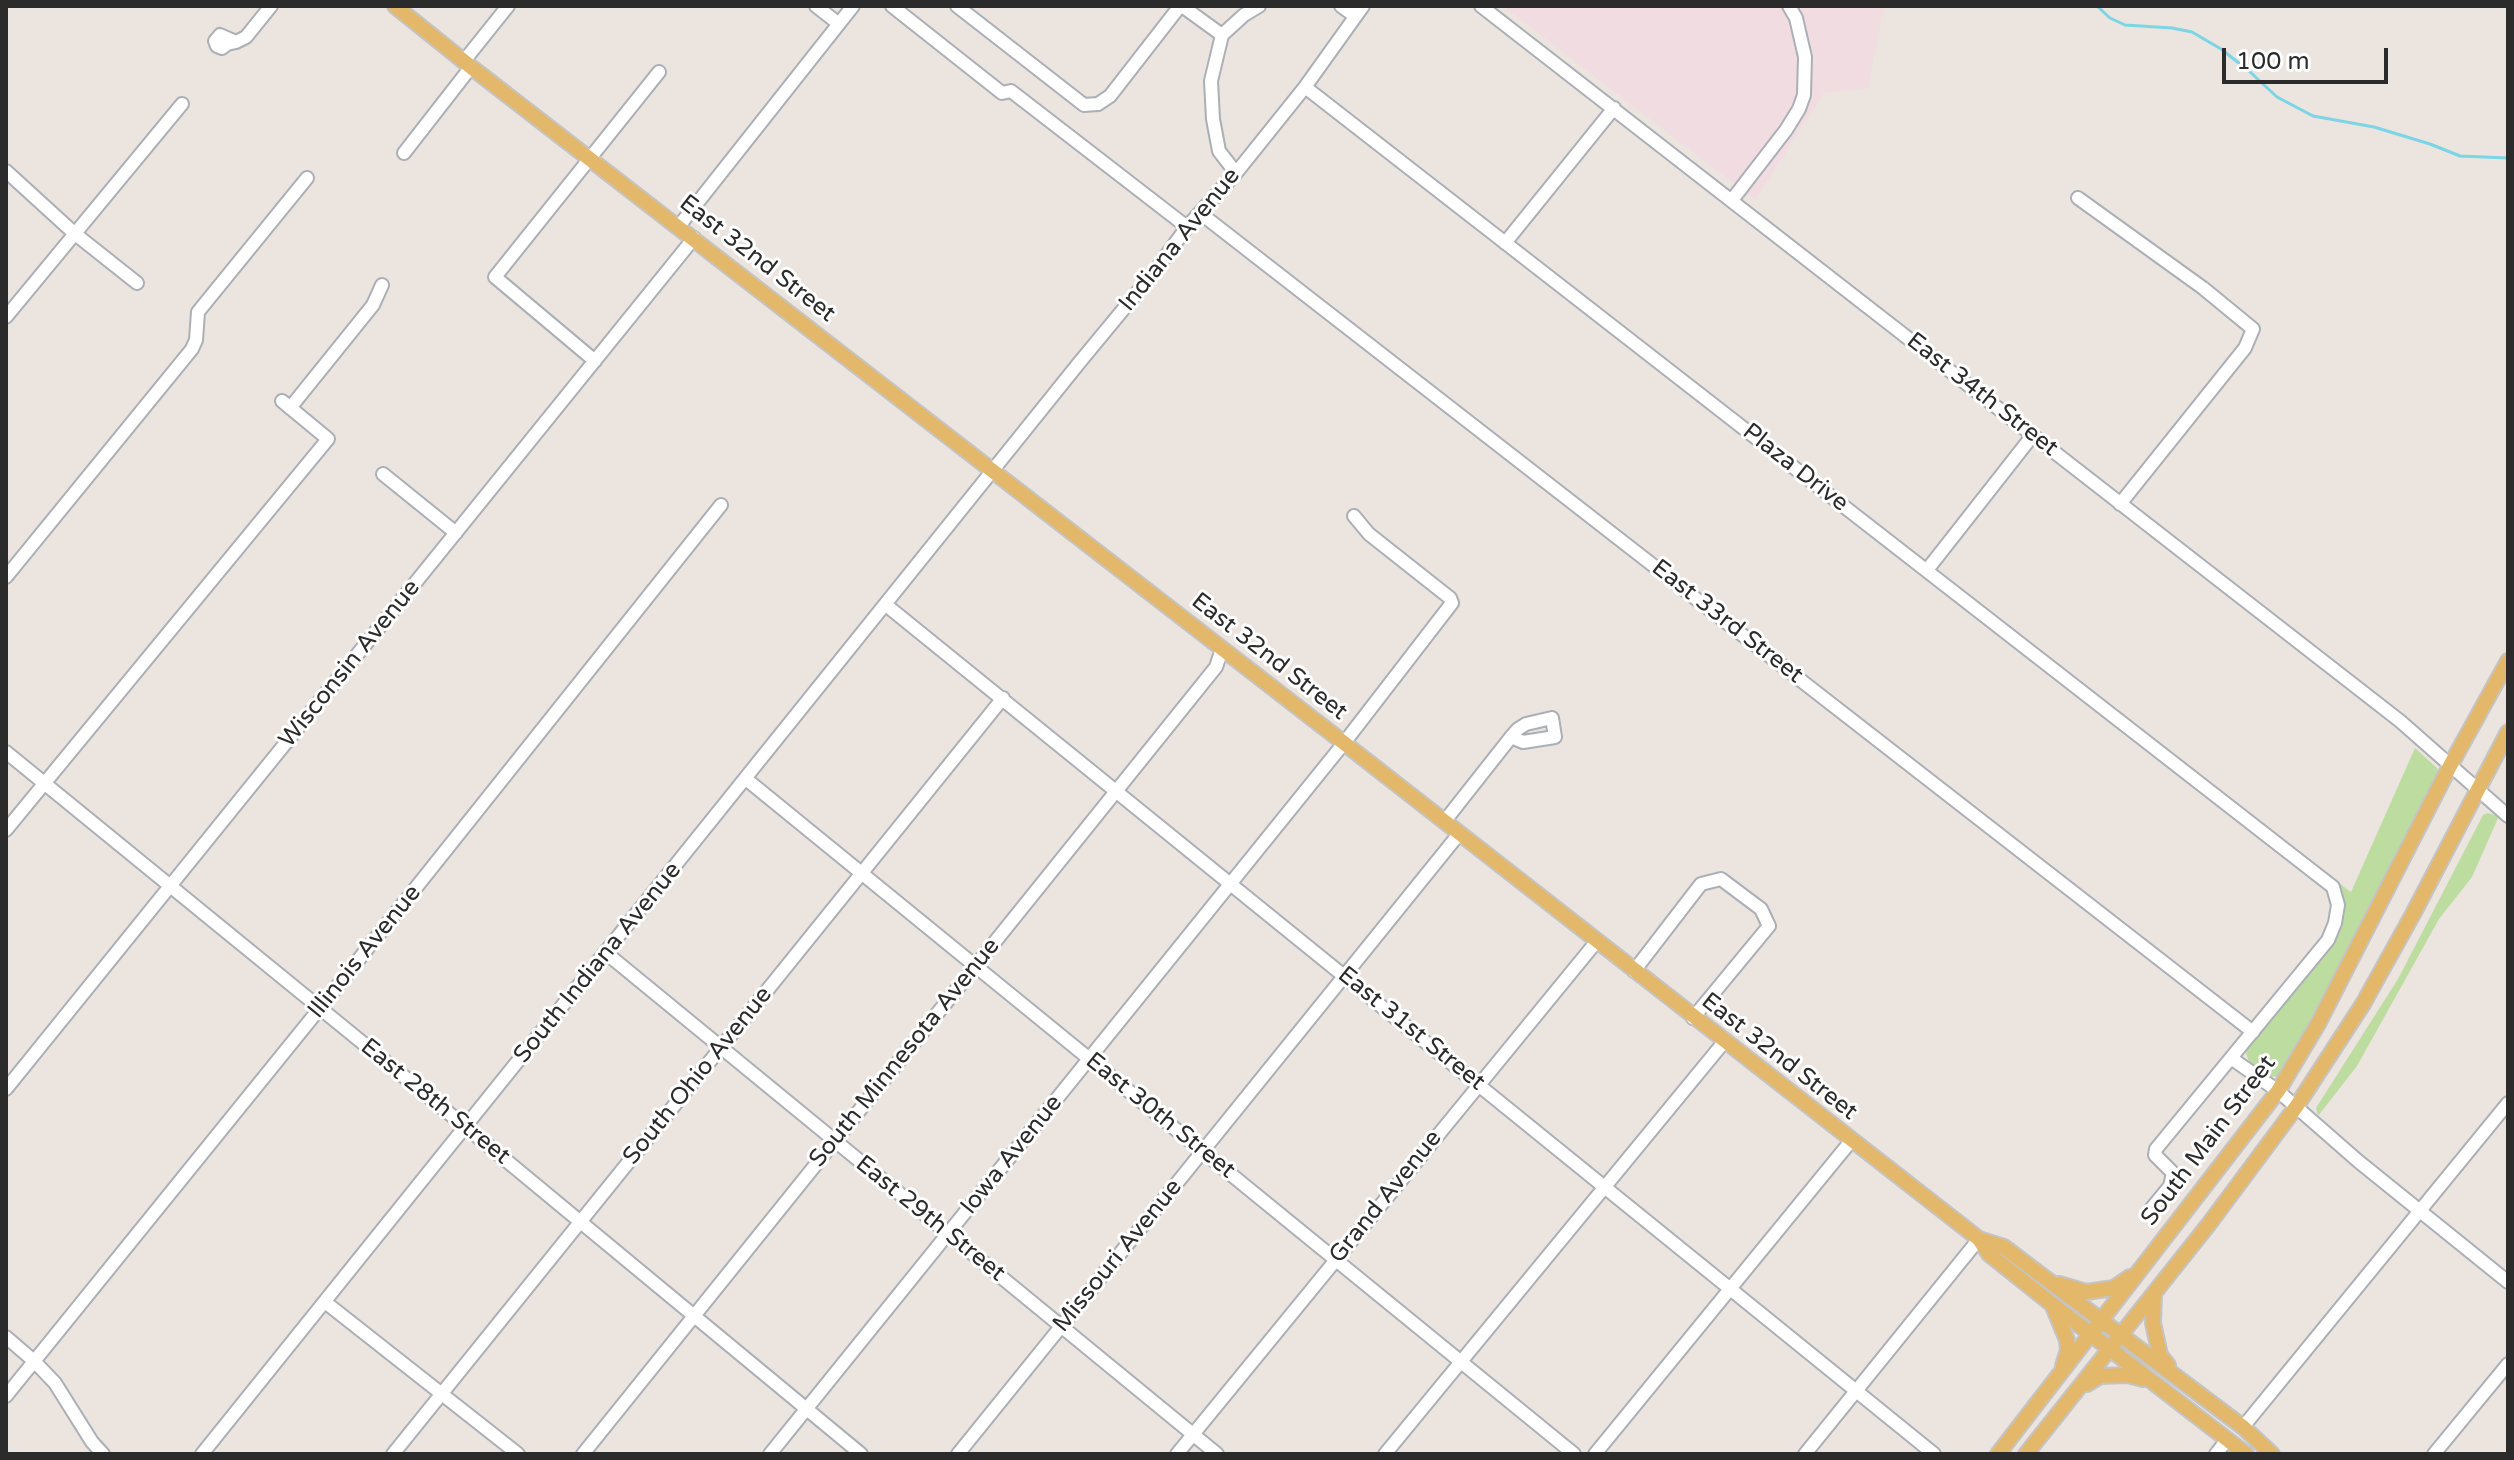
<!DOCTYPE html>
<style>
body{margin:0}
#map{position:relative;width:2514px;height:1460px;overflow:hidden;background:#ebe4df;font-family:"Varela Round",sans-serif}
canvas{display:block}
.frame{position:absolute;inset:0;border:8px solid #2b2b2b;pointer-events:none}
.scale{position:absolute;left:2222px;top:48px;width:166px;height:36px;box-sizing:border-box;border:4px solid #2b2b2b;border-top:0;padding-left:10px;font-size:24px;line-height:28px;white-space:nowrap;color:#2b2b2b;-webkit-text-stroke:6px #fff;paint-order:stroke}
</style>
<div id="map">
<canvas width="2514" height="1460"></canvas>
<div class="frame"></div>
<div class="scale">100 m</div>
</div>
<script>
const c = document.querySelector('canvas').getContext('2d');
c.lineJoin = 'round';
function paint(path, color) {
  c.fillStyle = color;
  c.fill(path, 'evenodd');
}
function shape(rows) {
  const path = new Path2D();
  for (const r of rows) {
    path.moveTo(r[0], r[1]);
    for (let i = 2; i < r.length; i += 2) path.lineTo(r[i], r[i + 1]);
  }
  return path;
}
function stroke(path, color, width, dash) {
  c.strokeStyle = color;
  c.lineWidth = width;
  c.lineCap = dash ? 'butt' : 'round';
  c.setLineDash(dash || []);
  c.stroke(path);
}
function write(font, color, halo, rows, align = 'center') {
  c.font = font + ' "Varela Round",sans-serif';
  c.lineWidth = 6;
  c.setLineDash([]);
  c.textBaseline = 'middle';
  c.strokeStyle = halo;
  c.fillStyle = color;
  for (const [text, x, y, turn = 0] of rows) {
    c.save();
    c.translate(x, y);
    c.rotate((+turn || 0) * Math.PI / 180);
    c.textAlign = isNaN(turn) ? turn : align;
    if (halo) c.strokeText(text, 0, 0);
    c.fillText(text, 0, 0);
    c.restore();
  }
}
paint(shape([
 [1503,6,1884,6,1868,88,1824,93,1755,200]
]), '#f1dde1');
paint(shape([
 [2415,748,2437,768,2440,776,2323,1005,2280,1076,2270,1077,2250,1063,2246,1054,2248,1046,2322,956,2334,939,2344,912,2344,904,2337,882,2351,892],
 [2487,813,2499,816,2472,877,2439,919,2357,1066,2318,1116,2316,1108,2398,979,2483,815]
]), '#bddda0');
stroke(shape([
 [2097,6,2110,18,2125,25,2172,28,2192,32,2221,49,2249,71,2277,97,2313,116,2374,127,2430,144,2460,156,2508,158]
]), '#7cd5e4', 3);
const minor = shape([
 [816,6,839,24],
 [892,6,1002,93,1011,91,1187,227],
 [957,6,1084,105,1098,104,1110,96,1180,6],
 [1182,6,1222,35],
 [1341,6,1355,16],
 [1481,6,2400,721,2508,816],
 [236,42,220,35,215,41,217,46,222,48,227,44,236,42,246,37,271,6],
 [464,61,508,6],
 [1305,87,2333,887,2338,905,2335,923,2328,940,2156,1149,2155,1155,2173,1173,2170,1186,2151,1209],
 [404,153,471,67],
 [6,171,74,233,137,283],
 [1236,173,1219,151,1213,119,1211,81,1222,35,1244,15,1259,6],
 [2078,198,2203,288,2253,329,2245,348,2120,504],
 [1732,200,1786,130,1799,109,1804,95,1805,57,1796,18,1789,6],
 [1200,213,2253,1032],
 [679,226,853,6],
 [1505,243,1614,108],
 [6,317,182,104],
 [595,361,495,277,659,72],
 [290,408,373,305,382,285],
 [383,474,456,533],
 [1927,570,2033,435],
 [6,577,192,349,196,340,198,312,307,178],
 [886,605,1934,1454],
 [1552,718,1555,737,1523,742,1511,737,1518,729,1526,724,1552,718],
 [6,752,467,1128,861,1454],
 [746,779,1574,1454],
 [1444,822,1511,737],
 [6,830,328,439,282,401],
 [606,953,1217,1454],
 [1634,971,1701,884,1721,879,1761,909,1769,926,1693,1018],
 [2231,1058,2278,1091,2358,1161,2508,1282],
 [6,1089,694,238],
 [325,1302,518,1454],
 [6,1337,34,1361,55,1383,92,1442,103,1454],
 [6,1396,320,1008,721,505],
 [2243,1427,2508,1103],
 [202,1454,1079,363,1155,271,1187,227,1236,173,1305,87,1363,6],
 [393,1454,1003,698],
 [583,1454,1216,667,1222,649],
 [770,1454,1344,743,1452,603,1450,598,1369,534,1354,516],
 [958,1454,1459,834],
 [1177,1454,1597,941],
 [1385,1454,1724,1042],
 [1595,1454,1851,1141],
 [1805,1454,1979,1239],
 [2216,1454,2227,1440],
 [2434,1454,2508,1364]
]);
const major = shape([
 [395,6,471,67,1344,743,1979,1239,1989,1254,2053,1305,2246,1454],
 [1979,1239,2004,1247,2025,1263,2243,1427,2272,1454],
 [2059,1284,2086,1292,2114,1288,2130,1277],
 [2154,1293,2153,1323,2160,1355,2168,1365],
 [2053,1306,2067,1340,2068,1350,2063,1366],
 [2087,1384,2100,1376,2128,1375,2143,1379],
 [1998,1454,2278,1091,2318,1024,2450,766,2508,661],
 [2026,1454,2209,1224,2296,1107,2363,1004,2413,914,2508,732]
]);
stroke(minor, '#abafb6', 16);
stroke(major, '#c4c4c4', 18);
stroke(minor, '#fff', 12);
stroke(major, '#e4b86b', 14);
write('24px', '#2b2b2b', '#fff', [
 ["Indiana Avenue",1180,240,-51],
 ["East 32nd Street",757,259,38],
 ["East 34th Street",1982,395,38],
 ["Plaza Drive",1795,468,38],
 ["East 33rd Street",1727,622,38],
 ["East 32nd Street",1269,657,38],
 ["Wisconsin Avenue",350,664,-51],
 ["Illinois Avenue",365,952,-51],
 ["South Indiana Avenue",598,963,-51],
 ["East 31st Street",1411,1029,39],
 ["South Minnesota Avenue",905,1053,-51],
 ["East 32nd Street",1779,1057,38],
 ["South Ohio Avenue",698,1076,-51],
 ["East 28th Street",435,1102,39],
 ["East 30th Street",1160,1116,39],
 ["South Main Street",2209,1141,-53],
 ["Iowa Avenue",1012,1155,-51],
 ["Grand Avenue",1386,1197,-51],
 ["East 29th Street",930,1219,39],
 ["Missouri Avenue",1118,1256,-51]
]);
</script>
